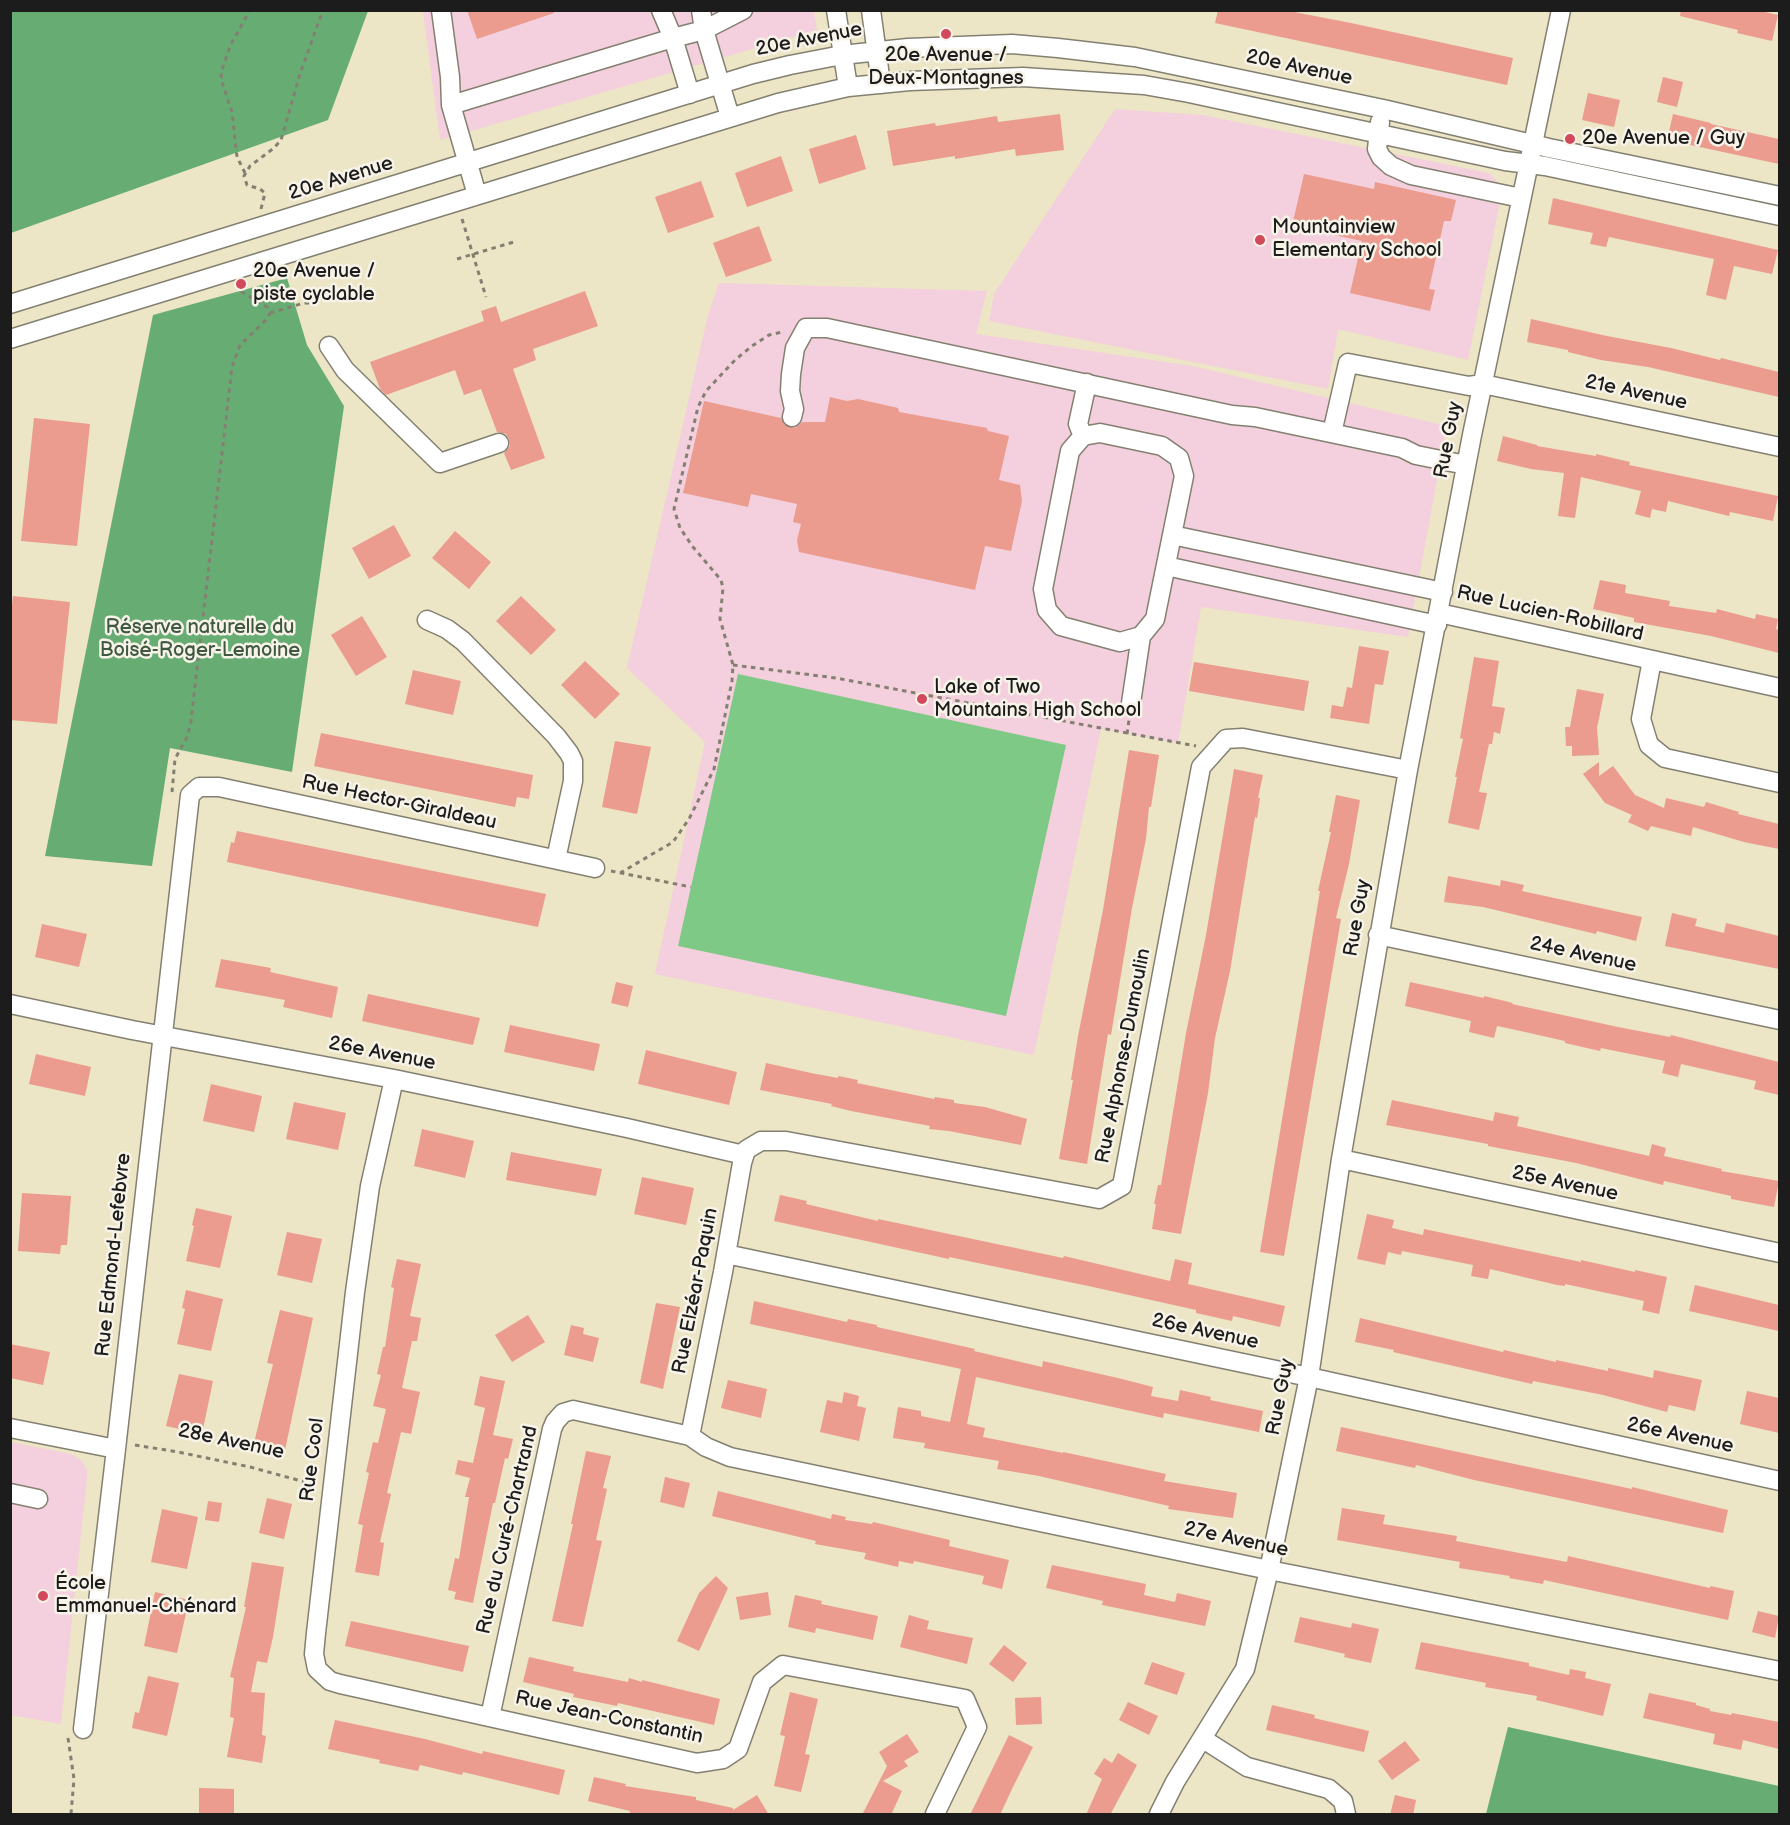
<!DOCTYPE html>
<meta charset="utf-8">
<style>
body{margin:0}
#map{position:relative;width:1790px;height:1825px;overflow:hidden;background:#ece5c6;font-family:"Balsamiq Sans",sans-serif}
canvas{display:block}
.frame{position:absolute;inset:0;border:12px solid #1c1c1c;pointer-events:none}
</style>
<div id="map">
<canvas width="1790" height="1825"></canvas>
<div class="frame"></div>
</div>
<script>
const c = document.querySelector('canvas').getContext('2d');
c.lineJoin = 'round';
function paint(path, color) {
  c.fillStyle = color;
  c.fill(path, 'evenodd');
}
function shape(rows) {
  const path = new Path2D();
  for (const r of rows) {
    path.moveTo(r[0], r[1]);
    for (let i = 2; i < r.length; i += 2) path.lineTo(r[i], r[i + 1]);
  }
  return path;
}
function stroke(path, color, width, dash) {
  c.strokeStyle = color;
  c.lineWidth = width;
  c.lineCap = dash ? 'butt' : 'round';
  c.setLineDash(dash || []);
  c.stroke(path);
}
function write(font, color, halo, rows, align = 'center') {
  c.font = font + ' "Balsamiq Sans",sans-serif';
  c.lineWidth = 5;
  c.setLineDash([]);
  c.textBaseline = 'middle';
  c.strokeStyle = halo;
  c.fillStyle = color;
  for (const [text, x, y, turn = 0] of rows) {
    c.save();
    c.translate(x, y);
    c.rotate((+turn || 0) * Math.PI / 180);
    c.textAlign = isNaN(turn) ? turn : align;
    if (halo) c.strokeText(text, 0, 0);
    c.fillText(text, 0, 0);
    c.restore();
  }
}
paint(shape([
 [423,11,814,11,817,30,440,140],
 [1115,109,1202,115,1489,173,1503,187,1468,360,1338,329,1328,389,989,321,994,294],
 [719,283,987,291,976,334,1192,366,1447,426,1408,637,1201,607,1178,743,1101,729,1034,1055,655,974,705,742,627,668,708,315],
 [10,1442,71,1454,82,1461,87,1470,87,1478,61,1724,11,1715]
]), '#f4cfdd');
paint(shape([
 [738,674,1066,745,1006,1016,678,946]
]), '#7fc986');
paint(shape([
 [10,11,11,10,368,11,328,120,11,233],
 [287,278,307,345,344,406,292,772,170,748,152,866,45,856,153,315],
 [1508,1727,1779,1786,1779,1814,1486,1814]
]), '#67ad73');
paint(shape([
 [467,10,553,10,554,13,477,39],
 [1218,10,1284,10,1351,23,1513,58,1507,85,1215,23],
 [1681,10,1756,10,1778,15,1772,41,1737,33,1738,30,1680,16],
 [1663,77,1683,82,1677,107,1657,102],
 [1588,93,1620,100,1614,127,1582,120],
 [1060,114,1064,150,1016,156,1015,149,955,159,955,156,893,166,887,131,935,123,936,126,997,116,998,122],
 [1673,114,1711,123,1711,124,1779,139,1779,164,1667,140],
 [856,135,866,169,819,184,809,149],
 [781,156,793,191,747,207,735,173],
 [1304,174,1374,189,1375,182,1456,200,1451,221,1444,221,1429,289,1435,290,1430,311,1350,293,1362,241,1292,226],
 [701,181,714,217,668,233,655,197],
 [1553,198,1778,250,1772,274,1734,266,1726,300,1706,295,1714,259,1609,237,1606,247,1590,244,1593,233,1548,224],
 [759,226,772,261,726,277,713,243],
 [585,291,598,326,533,349,536,360,513,369,545,458,511,470,504,453,510,446,509,439,506,434,497,432,481,389,464,395,455,370,386,395,380,389,370,362,484,321,481,311,496,306,501,322],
 [1531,319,1607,336,1671,348,1720,360,1721,358,1779,372,1779,397,1648,367,1601,360,1568,352,1568,350,1527,342],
 [830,397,847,401,858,399,898,408,899,412,987,428,988,431,1009,436,999,480,1020,485,1022,501,1011,551,985,546,975,590,799,552,797,540,801,524,793,522,797,504,751,494,748,507,683,493,704,401,781,418,785,425,795,428,802,422,825,422],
 [34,418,90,424,77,546,21,541],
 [1503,436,1537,445,1537,446,1596,456,1596,454,1630,462,1629,465,1778,496,1773,521,1730,512,1729,516,1668,501,1666,512,1652,509,1650,518,1635,514,1641,491,1581,477,1575,518,1558,516,1564,473,1531,469,1497,461],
 [394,525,411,556,369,579,352,548],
 [455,531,491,562,469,589,432,558],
 [1600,580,1626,585,1625,593,1670,601,1669,606,1716,613,1717,609,1755,619,1756,614,1778,619,1776,629,1779,630,1779,653,1711,636,1634,622,1634,618,1593,609],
 [13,596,70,602,57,724,10,720,10,622],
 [521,596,556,630,531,655,496,621],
 [362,616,387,657,356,676,331,635],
 [1359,646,1389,651,1383,685,1375,684,1369,724,1330,718,1332,705,1343,707,1347,687,1352,688],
 [1474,657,1499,661,1492,706,1505,708,1500,734,1494,732,1492,744,1489,744,1479,792,1487,793,1479,830,1448,823,1457,777,1455,777,1463,739,1460,738],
 [585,661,620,694,595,719,561,685],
 [1194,662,1309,681,1304,711,1189,691],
 [413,670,461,681,453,715,405,704],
 [1577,689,1604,694,1597,728,1599,755,1572,756,1572,746,1566,746,1565,727,1570,727],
 [321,733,533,775,529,799,517,797,515,807,314,766],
 [615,741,651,747,637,814,602,807],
 [1129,750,1159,755,1151,807,1149,807,1146,839,1132,908,1111,1035,1108,1034,1087,1164,1059,1159,1073,1080,1071,1080,1078,1036,1103,910],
 [1599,762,1599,776,1613,766,1635,795,1664,808,1666,798,1704,807,1706,802,1739,812,1738,814,1779,824,1779,849,1744,842,1693,827,1691,836,1651,826,1648,831,1628,822,1632,815,1605,803,1583,774],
 [1234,769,1263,775,1258,798,1260,798,1257,818,1255,817,1230,971,1215,1038,1208,1093,1181,1234,1152,1229,1156,1204,1154,1204,1158,1185,1161,1185,1186,1033,1206,935],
 [1336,795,1360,800,1349,864,1336,918,1341,919,1284,1256,1260,1252,1320,891,1318,891,1331,832,1329,832],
 [237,831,546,894,538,927,227,862,231,842,234,843],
 [1448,876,1500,886,1501,880,1524,885,1522,891,1642,917,1636,941,1597,931,1596,934,1483,907,1444,902],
 [1672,913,1697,919,1695,926,1724,933,1726,923,1779,936,1779,969,1665,946],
 [42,924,87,934,79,967,35,957],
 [221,959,271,968,270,972,338,987,332,1018,283,1007,285,1000,215,987],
 [616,982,633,986,628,1007,611,1003],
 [1410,982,1484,998,1484,996,1513,1003,1512,1004,1618,1027,1670,1037,1671,1035,1779,1062,1779,1095,1754,1089,1756,1081,1681,1064,1678,1077,1662,1073,1665,1061,1601,1048,1600,1051,1565,1043,1565,1041,1507,1028,1497,1026,1494,1038,1469,1032,1471,1021,1405,1006],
 [368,994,480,1018,473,1045,362,1021],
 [510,1025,600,1044,594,1071,504,1052],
 [646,1050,737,1072,729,1105,638,1084],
 [36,1054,91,1067,85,1096,29,1084],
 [766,1063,811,1073,838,1078,838,1076,858,1080,857,1083,934,1099,935,1097,954,1100,954,1103,985,1107,1027,1119,1021,1145,949,1131,929,1129,930,1126,851,1111,831,1106,832,1104,760,1090],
 [211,1084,262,1096,254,1132,203,1121],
 [1392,1100,1493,1121,1495,1112,1519,1117,1517,1126,1649,1156,1652,1144,1666,1148,1664,1156,1722,1169,1721,1171,1779,1181,1774,1207,1731,1199,1731,1196,1664,1181,1663,1185,1576,1163,1488,1146,1488,1144,1386,1125],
 [294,1102,346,1113,338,1150,286,1139],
 [422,1129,474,1141,465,1178,414,1166],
 [511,1152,602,1169,596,1196,506,1180],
 [642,1177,694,1188,686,1225,634,1214],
 [22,1193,71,1196,67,1245,61,1245,60,1254,18,1251],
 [780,1195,807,1201,806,1204,878,1221,878,1219,1063,1258,1064,1256,1170,1281,1175,1259,1192,1263,1188,1284,1285,1306,1280,1327,1233,1316,1232,1321,1196,1313,1196,1310,1093,1287,949,1257,949,1259,774,1221],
 [196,1208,232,1216,220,1268,186,1261,194,1226,192,1225],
 [1367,1214,1394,1220,1392,1228,1423,1235,1424,1229,1581,1262,1581,1260,1635,1272,1635,1270,1667,1277,1659,1314,1642,1310,1644,1301,1565,1284,1565,1286,1557,1285,1490,1269,1488,1279,1471,1276,1473,1265,1402,1251,1401,1255,1388,1252,1385,1265,1357,1259],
 [287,1232,322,1239,312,1283,277,1275],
 [397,1259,421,1264,410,1316,421,1318,417,1341,412,1341,402,1388,420,1392,411,1434,401,1432,387,1493,391,1494,380,1542,384,1543,379,1576,355,1572,363,1525,358,1524,369,1473,366,1472,373,1442,378,1443,386,1409,373,1406,381,1375,377,1374,383,1347,385,1347,394,1288,391,1287],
 [1695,1285,1779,1305,1779,1331,1689,1311],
 [186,1290,223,1299,211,1351,177,1344,185,1309,182,1308],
 [754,1301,847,1322,848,1319,877,1325,877,1327,975,1349,974,1351,1042,1367,1043,1361,1122,1379,1153,1387,1151,1396,1178,1401,1180,1390,1211,1397,1210,1400,1263,1411,1259,1432,1164,1413,1163,1418,976,1377,967,1424,985,1428,983,1437,1063,1453,1063,1452,1166,1474,1164,1481,1237,1493,1233,1518,1168,1509,1169,1506,1039,1476,997,1469,999,1461,924,1448,925,1443,893,1438,898,1407,921,1411,921,1416,950,1422,961,1369,750,1324],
 [656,1303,680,1307,663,1389,640,1383],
 [280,1310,313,1318,285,1450,254,1443,273,1364,267,1363],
 [528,1315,545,1342,512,1362,495,1335],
 [1360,1318,1503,1352,1504,1350,1556,1362,1556,1360,1608,1371,1608,1368,1653,1378,1654,1370,1702,1380,1695,1411,1669,1405,1667,1412,1603,1395,1533,1381,1532,1384,1393,1352,1394,1350,1355,1342],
 [571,1325,584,1328,583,1334,599,1338,593,1362,564,1355],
 [10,1344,50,1352,43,1385,10,1378],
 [179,1374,213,1381,202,1434,166,1426],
 [480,1376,505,1381,493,1435,513,1439,508,1459,505,1458,495,1503,493,1503,473,1603,454,1599,456,1592,448,1590,455,1558,459,1559,469,1497,465,1497,470,1478,455,1474,458,1460,473,1463,485,1408,474,1405],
 [728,1380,767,1389,761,1418,721,1408],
 [1747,1391,1779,1398,1779,1433,1740,1424],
 [844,1392,859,1396,857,1406,866,1408,859,1441,820,1432,827,1400,842,1403],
 [1341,1427,1632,1489,1632,1487,1728,1510,1723,1533,1474,1480,1416,1465,1415,1468,1336,1451],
 [586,1451,611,1456,603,1488,607,1489,596,1540,602,1541,583,1627,552,1621,573,1524,571,1524],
 [665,1477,690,1483,684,1508,660,1502],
 [718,1491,831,1519,832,1514,846,1517,845,1520,872,1524,873,1522,950,1540,949,1546,1009,1560,1002,1589,982,1584,984,1576,914,1561,913,1564,899,1561,898,1567,864,1559,866,1553,815,1544,816,1541,712,1516],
 [267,1498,292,1504,284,1539,259,1533],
 [208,1501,222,1503,219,1522,205,1520],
 [1342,1508,1385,1515,1383,1524,1457,1536,1456,1541,1567,1562,1568,1556,1710,1588,1710,1586,1734,1591,1728,1620,1544,1580,1543,1584,1509,1578,1510,1576,1459,1568,1460,1562,1337,1540],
 [162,1509,198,1517,187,1569,151,1562],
 [252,1562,284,1567,273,1637,267,1663,257,1661,251,1692,265,1693,262,1735,266,1736,262,1763,227,1757,234,1718,230,1717,234,1678,230,1677,246,1607,244,1607],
 [1052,1565,1146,1584,1144,1595,1175,1602,1177,1593,1211,1601,1205,1626,1102,1605,1103,1601,1046,1588],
 [716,1576,728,1588,699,1651,677,1641,699,1593],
 [155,1592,189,1600,177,1653,144,1646],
 [768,1592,771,1615,740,1620,736,1597],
 [795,1595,822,1601,821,1604,878,1616,873,1640,816,1628,815,1633,788,1627],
 [1758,1611,1779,1616,1775,1638,1752,1632],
 [909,1615,929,1621,927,1629,973,1638,967,1664,900,1647],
 [1300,1617,1351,1628,1352,1623,1379,1629,1371,1663,1344,1657,1345,1654,1294,1642],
 [351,1621,469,1646,463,1672,345,1646],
 [1421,1642,1529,1663,1529,1666,1569,1675,1570,1669,1586,1672,1585,1678,1611,1684,1603,1716,1536,1700,1537,1696,1485,1687,1486,1683,1415,1669],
 [1004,1645,1027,1663,1013,1682,989,1664],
 [529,1657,574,1667,573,1671,628,1682,629,1678,642,1682,642,1680,720,1699,714,1725,618,1703,617,1706,573,1697,574,1694,523,1682],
 [1152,1662,1185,1673,1177,1695,1144,1684],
 [148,1676,179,1683,167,1736,132,1728,135,1712,139,1713],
 [790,1692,818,1699,805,1754,810,1755,801,1792,774,1786,785,1736,780,1735],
 [1649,1693,1696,1703,1696,1705,1710,1709,1710,1711,1731,1715,1732,1713,1779,1722,1779,1749,1743,1740,1741,1750,1713,1744,1715,1734,1643,1718],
 [1041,1697,1042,1724,1016,1725,1015,1698],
 [1128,1702,1158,1716,1149,1735,1119,1720],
 [1272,1705,1315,1715,1314,1718,1369,1731,1364,1752,1266,1730],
 [335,1720,425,1739,482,1754,483,1751,565,1770,559,1795,463,1772,462,1775,420,1765,418,1771,379,1763,380,1760,328,1749],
 [907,1734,919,1752,904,1761,908,1766,883,1781,902,1791,891,1815,862,1815,887,1766,879,1752],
 [1009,1735,1033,1747,1011,1791,1000,1815,970,1815],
 [1405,1741,1420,1760,1392,1780,1378,1761],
 [1118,1753,1137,1765,1110,1815,1086,1815,1102,1779,1094,1774,1104,1758,1112,1763],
 [594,1777,626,1784,625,1786,696,1797,696,1800,733,1808,733,1810,757,1795,769,1815,630,1815,630,1811,588,1801],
 [199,1788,234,1789,234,1815,199,1815],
 [1395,1795,1416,1800,1413,1815,1390,1815]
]), '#eb9c8e');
const minor = shape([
 [441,10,450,77,451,105],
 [701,10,704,30,743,10],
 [836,10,848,87],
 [871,10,881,84],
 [690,94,673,38,704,30,730,117],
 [1380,122,1377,149,1381,157,1391,166,1411,175,1521,198],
 [477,195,451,105,673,38,661,10],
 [10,304,753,74,790,65,842,55,908,48,1012,44,1058,48,1135,57,1383,109,1549,148,1780,196],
 [10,339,778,103,848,87,910,81,1023,77,1144,85,1189,93,1505,161,1545,166,1780,216],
 [329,346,345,370,440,463,499,443],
 [792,417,794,409,790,391,791,374,795,348,806,328,827,328,1232,415,1255,417,1402,448,1416,455,1466,465],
 [1332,433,1348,363,1469,386,1483,384,1780,447],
 [1083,436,1078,424,1087,383],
 [1172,535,1155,619,1141,636,1120,642,1061,626,1047,610,1043,589,1070,451,1083,436,1100,433,1162,446,1179,458,1184,476,1172,535,1443,592],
 [1166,566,1437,625],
 [1439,613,1780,688],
 [427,620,447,629,463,641,556,736,569,753,573,761,573,781,556,859],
 [1652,660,1641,719,1649,745,1665,758,1780,783],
 [1131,703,1141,636],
 [1378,935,1780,1020],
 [10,1004,132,1030,394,1079,627,1128,744,1155],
 [394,1079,370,1186,355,1292,316,1633,314,1654,317,1669,330,1681,340,1684,697,1763,723,1759,738,1749,762,1682,783,1665,965,1699,977,1727,935,1814],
 [1341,1159,1780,1253],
 [726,1254,1309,1377,1780,1481],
 [10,1428,116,1449],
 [690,1436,723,1272,742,1163,746,1150,761,1141,786,1141,1099,1199,1122,1186,1201,767,1226,739,1243,738,1408,770],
 [10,1493,38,1499],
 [490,1717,552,1429,555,1422,563,1413,573,1410,690,1436,706,1447,730,1457,1269,1570,1780,1671],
 [83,1729,116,1449,190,795,199,787,219,787,595,868],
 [1203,1739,1247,1767,1329,1789,1343,1801,1346,1814],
 [1159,1814,1175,1782,1245,1669,1269,1570,1309,1377,1341,1159,1408,770,1472,435,1561,10]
]);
stroke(minor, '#848071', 21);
stroke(shape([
 [245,173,237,157,232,112,222,82,221,73,230,46,250,10],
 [261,209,265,193,260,189,247,185,244,176,250,166,274,148,281,140,300,74,323,10],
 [462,219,486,297],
 [457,259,517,241],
 [270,313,304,303,314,303],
 [733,665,836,678,1196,746],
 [1127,734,1129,720],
 [172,792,175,759,187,737,191,721,232,367,240,345,266,320,270,313,267,307,242,292,241,285],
 [611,871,691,887],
 [620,873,673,842,689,819,714,769,732,681,733,665,720,619,723,588,721,580,693,547,680,528,674,509,698,407,706,391,735,360,752,346,769,335,782,332],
 [135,1445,178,1452,250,1467,316,1485],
 [68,1738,74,1779,71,1814]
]), '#848071', 3, [4.5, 4.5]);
stroke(minor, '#fff', 18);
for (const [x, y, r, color] of [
 [946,34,6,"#d1495b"],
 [1570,139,6,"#d1495b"],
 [1260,240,6,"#d1495b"],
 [241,284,6,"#d1495b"],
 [922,699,6,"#d1495b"],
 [43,1596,6,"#d1495b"]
]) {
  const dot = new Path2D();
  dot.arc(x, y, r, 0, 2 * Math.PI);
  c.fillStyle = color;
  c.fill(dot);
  stroke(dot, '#f7f3e8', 2);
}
write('20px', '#1c1c1c', '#f7f3e8', [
 ["20e Avenue",809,40,-11],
 ["20e Avenue",1299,68,12],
 ["20e Avenue",341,179,-17],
 ["21e Avenue",1636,393,12],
 ["Rue Guy",1449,440,-79],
 ["Rue Lucien-Robillard",1550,614,13],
 ["Rue Hector-Giraldeau",399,803,12],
 ["Rue Guy",1358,918,-80],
 ["24e Avenue",1583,955,12],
 ["26e Avenue",382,1054,11],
 ["Rue Alphonse-Dumoulin",1124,1056,-79],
 ["25e Avenue",1565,1184,12],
 ["Rue Edmond-Lefebvre",114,1255,-84],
 ["Rue Elzéar-Paquin",696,1291,-79],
 ["26e Avenue",1205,1332,12],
 ["Rue Guy",1281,1397,-79],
 ["26e Avenue",1680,1436,12],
 ["28e Avenue",231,1442,12],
 ["Rue Cool",313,1460,-83],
 ["Rue du Curé-Chartrand",508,1530,-77],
 ["27e Avenue",1236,1540,12],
 ["Rue Jean-Constantin",609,1718,12]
]);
write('20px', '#1c1c1c', '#f7f3e8', [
 ["20e Avenue /",946,56,"center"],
 ["Deux-Montagnes",946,79,"center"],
 ["20e Avenue / Guy",1582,139],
 ["Mountainview",1272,228],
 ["Elementary School",1272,251],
 ["20e Avenue /",253,272],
 ["piste cyclable",253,295],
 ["Lake of Two",934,688],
 ["Mountains High School",934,711],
 ["École",55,1584],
 ["Emmanuel-Chénard",55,1607]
], 'left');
write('20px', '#3f5941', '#f7f3e8', [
 ["Réserve naturelle du",200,628],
 ["Boisé-Roger-Lemoine",200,651]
]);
</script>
